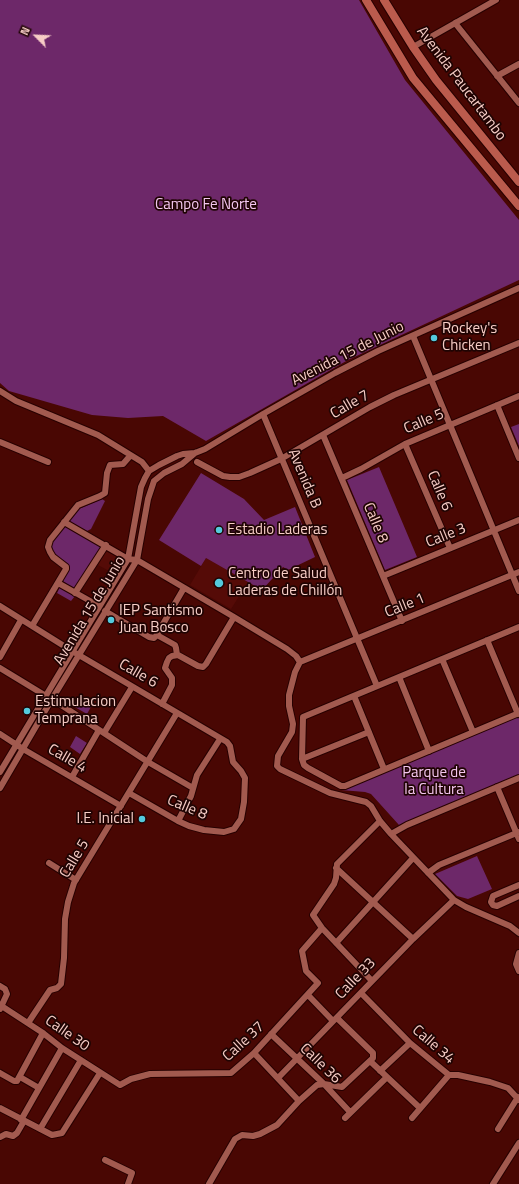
<!DOCTYPE html>
<meta charset="utf-8">
<style>
body{margin:0}
#map{position:relative;width:519px;height:1184px;overflow:hidden;background:#490703;font-family:"Titillium Web",sans-serif}
canvas{display:block}
.north{position:absolute;left:16px;top:16px;width:40px;height:40px;-webkit-text-stroke:3px #1f0403;paint-order:stroke;rotate:294deg;font-size:11px;font-weight:700;line-height:16px;text-align:center;color:#f7cdc6}
.north::after{content:'';display:block;margin:auto;width:14px;height:18px;background:#f7cdc6;clip-path:polygon(50% 0,100% 100%,50% 72%,0 100%)}
</style>
<div id="map">
<canvas width="519" height="1184"></canvas>
<div class="north">N</div>
</div>
<script>
const c = document.querySelector('canvas').getContext('2d');
c.lineJoin = 'round';
function paint(path, color) {
  c.fillStyle = color;
  c.fill(path, 'evenodd');
}
function shape(rows) {
  const path = new Path2D();
  for (const r of rows) {
    path.moveTo(r[0], r[1]);
    for (let i = 2; i < r.length; i += 2) path.lineTo(r[i], r[i + 1]);
  }
  return path;
}
function stroke(path, color, width, dash) {
  c.strokeStyle = color;
  c.lineWidth = width;
  c.lineCap = dash ? 'butt' : 'round';
  c.setLineDash(dash || []);
  c.stroke(path);
}
function write(font, color, halo, rows, align = 'center') {
  c.font = font + ' "Titillium Web",sans-serif';
  c.lineWidth = 3.5;
  c.setLineDash([]);
  c.textBaseline = 'middle';
  c.strokeStyle = halo;
  c.fillStyle = color;
  for (const [text, x, y, turn = 0] of rows) {
    c.save();
    c.translate(x, y);
    c.rotate((+turn || 0) * Math.PI / 180);
    c.textAlign = isNaN(turn) ? turn : align;
    if (halo) c.strokeText(text, 0, 0);
    c.fillText(text, 0, 0);
    c.restore();
  }
}
paint(shape([
 [106,551,118,557,118,563,113,573,98,565],
 [206,558,248,582,231,609,190,585]
]), '#550b07');
paint(shape([
 [0,0,359,0,405,80,519,220,519,280,348,360,206,441,163,416,128,418,92,415,9,391,0,383],
 [519,424,519,446,511,427],
 [379,467,417,557,385,570,347,480],
 [201,473,244,499,264,520,295,507,315,557,288,570,283,567,262,590,206,558,201,566,159,540],
 [102,499,105,501,91,529,87,531,68,521,72,512],
 [64,525,101,545,102,548,75,589,61,580,70,567,54,557,50,544],
 [60,587,75,596,71,601,57,593],
 [78,697,92,705,87,714,73,706],
 [519,716,519,775,399,825,371,794,365,792,341,790],
 [76,736,87,743,80,754,70,747],
 [477,856,492,889,468,899,457,896,435,874]
]), '#6d2869');
const minor = shape([
 [455,23,519,103],
 [413,47,496,0],
 [497,76,519,64],
 [413,336,519,591],
 [0,391,16,401,98,435,142,462,149,471],
 [497,405,519,458],
 [263,414,377,686],
 [323,435,402,621],
 [0,442,48,462],
 [405,444,450,548],
 [197,462,223,476,230,477,239,477,250,473,281,459,370,407,394,395,519,343],
 [342,478,361,469,405,444,519,396],
 [64,522,128,559,137,560,234,617,287,649,296,656,300,662],
 [383,576,519,520],
 [58,583,99,606],
 [75,593,106,545],
 [0,606,72,651,227,742,230,746,233,762,241,771,245,778,244,802,241,819,234,829,224,832,204,830,189,826,178,821,129,793],
 [105,611,149,637,154,638,156,636,184,588],
 [32,626,66,569,66,567,53,557,50,552,48,547,50,540,78,505,100,496,105,493,107,473,110,465,123,464,130,456],
 [519,627,303,717,302,759,304,765,308,768,341,786,345,786,519,713],
 [157,635,175,645,176,648,177,655],
 [487,640,518,714],
 [0,657,21,620],
 [442,659,473,732],
 [300,662,295,672,289,695,289,706,293,724,292,732,278,756,277,766,280,769,330,793,366,802,371,806,380,821,391,834,454,900,466,907,510,926,519,933],
 [300,662,519,572],
 [0,668,46,696],
 [399,677,429,751],
 [354,696,384,769],
 [52,699,148,762,193,788],
 [162,704,172,685,172,678,165,668,167,662,169,658,172,656,178,655,198,666,203,667,206,664,234,617],
 [104,733,132,687],
 [0,734,23,749,121,806],
 [302,759,369,732],
 [0,772,128,559,141,487,145,478,149,471,159,465,177,456,183,454,195,453,205,449,263,414,335,373,378,351,519,288],
 [72,777,99,730],
 [497,787,519,839],
 [0,788,52,699,137,560,148,499,154,481,164,473,182,464,195,453],
 [178,821,191,796,197,775,220,739],
 [391,834,407,825,519,778],
 [49,863,76,880],
 [336,868,413,939],
 [428,873,439,865,519,832],
 [519,885,493,896,491,902,493,905,497,906,519,896],
 [336,943,413,858],
 [519,953,516,964,519,971],
 [372,981,322,928,313,915,334,884,336,878,337,864,380,821],
 [0,986,5,989,7,994,0,1009],
 [361,993,410,1043,449,1075],
 [308,995,333,1021],
 [0,1005,43,1033,62,1048,120,1085,131,1079,150,1074,231,1073,254,1053,318,983,306,971,302,951,322,928],
 [28,1023,50,990,57,988,61,984,64,958,65,919,68,902,74,883,177,713],
 [271,1034,324,1084,350,1112],
 [254,1053,299,1101],
 [370,1061,420,1108],
 [380,1071,410,1043],
 [0,1073,14,1081,17,1081,43,1033],
 [449,1075,458,1075,490,1082,508,1088,519,1100],
 [20,1077,39,1088],
 [278,1078,413,939,454,900],
 [0,1108,52,1135,62,1133,100,1073],
 [345,1118,387,1077],
 [412,1118,449,1075],
 [21,1120,62,1048],
 [40,1129,81,1060],
 [498,1129,518,1097],
 [0,1137,6,1134,13,1136,17,1133,24,1121],
 [105,1160,132,1173,128,1184],
 [209,1184,235,1139,242,1135,253,1136,260,1134,277,1125,299,1101,317,1085,324,1084,342,1087,373,1058,373,1053,337,1018],
 [493,1184,519,1143]
]);
const major = shape([
 [366,0,413,78,519,206],
 [384,0,413,47,436,80,519,182]
]);
stroke(minor, '#270000', 8);
stroke(major, '#270000', 10);
stroke(minor, '#a25a4f', 6);
stroke(major, '#bb5b4d', 8);
for (const [x, y, r, color] of [
 [434,338,4,"#54cadd"],
 [219,530,4,"#54cadd"],
 [219,583,5,"#54cadd"],
 [111,620,4,"#54cadd"],
 [27,711,4,"#54cadd"],
 [142,819,4,"#54cadd"]
]) {
  const dot = new Path2D();
  dot.arc(x, y, r, 0, 2 * Math.PI);
  c.fillStyle = color;
  c.fill(dot);
  stroke(dot, '#1f0403', 1.5);
}
write('15px', '#f7cdc6', '#1f0403', [
 ["Avenida Paucartambo",461,84,53],
 ["Avenida 15 de Junio",348,354,-27],
 ["Calle 7",350,405,-30],
 ["Calle 5",424,422,-23],
 ["Avenida B",304,479,67],
 ["Calle 6",439,491,67],
 ["Calle 8",375,523,67],
 ["Calle 3",446,536,-22],
 ["Calle 1",405,606,-22],
 ["Avenida 15 de Junio",90,611,-59],
 ["Calle 6",138,674,30],
 ["Calle 4",67,759,30],
 ["Calle 8",187,808,23],
 ["Calle 5",75,859,-59],
 ["Calle 33",356,979,-46],
 ["Calle 30",67,1034,35],
 ["Calle 37",244,1042,-43],
 ["Calle 34",433,1045,41],
 ["Calle 36",320,1064,44]
]);
write('15px', '#f4c6ef', '#1f0403', [
 ["Campo Fe Norte",206,205],
 ["Parque de",434,773],
 ["la Cultura",434,790]
]);
write('15px', '#f7cdc6', '#1f0403', [
 ["Rockey's",442,329],
 ["Chicken",442,346],
 ["Estadio Laderas",227,530],
 ["Centro de Salud",228,574],
 ["Laderas de Chillón",228,591],
 ["IEP Santismo",119,611],
 ["Juan Bosco",119,628],
 ["Estimulacion",35,702],
 ["Temprana",35,719],
 ["I.E. Inicial",134,819,"right"]
], 'left');
</script>
